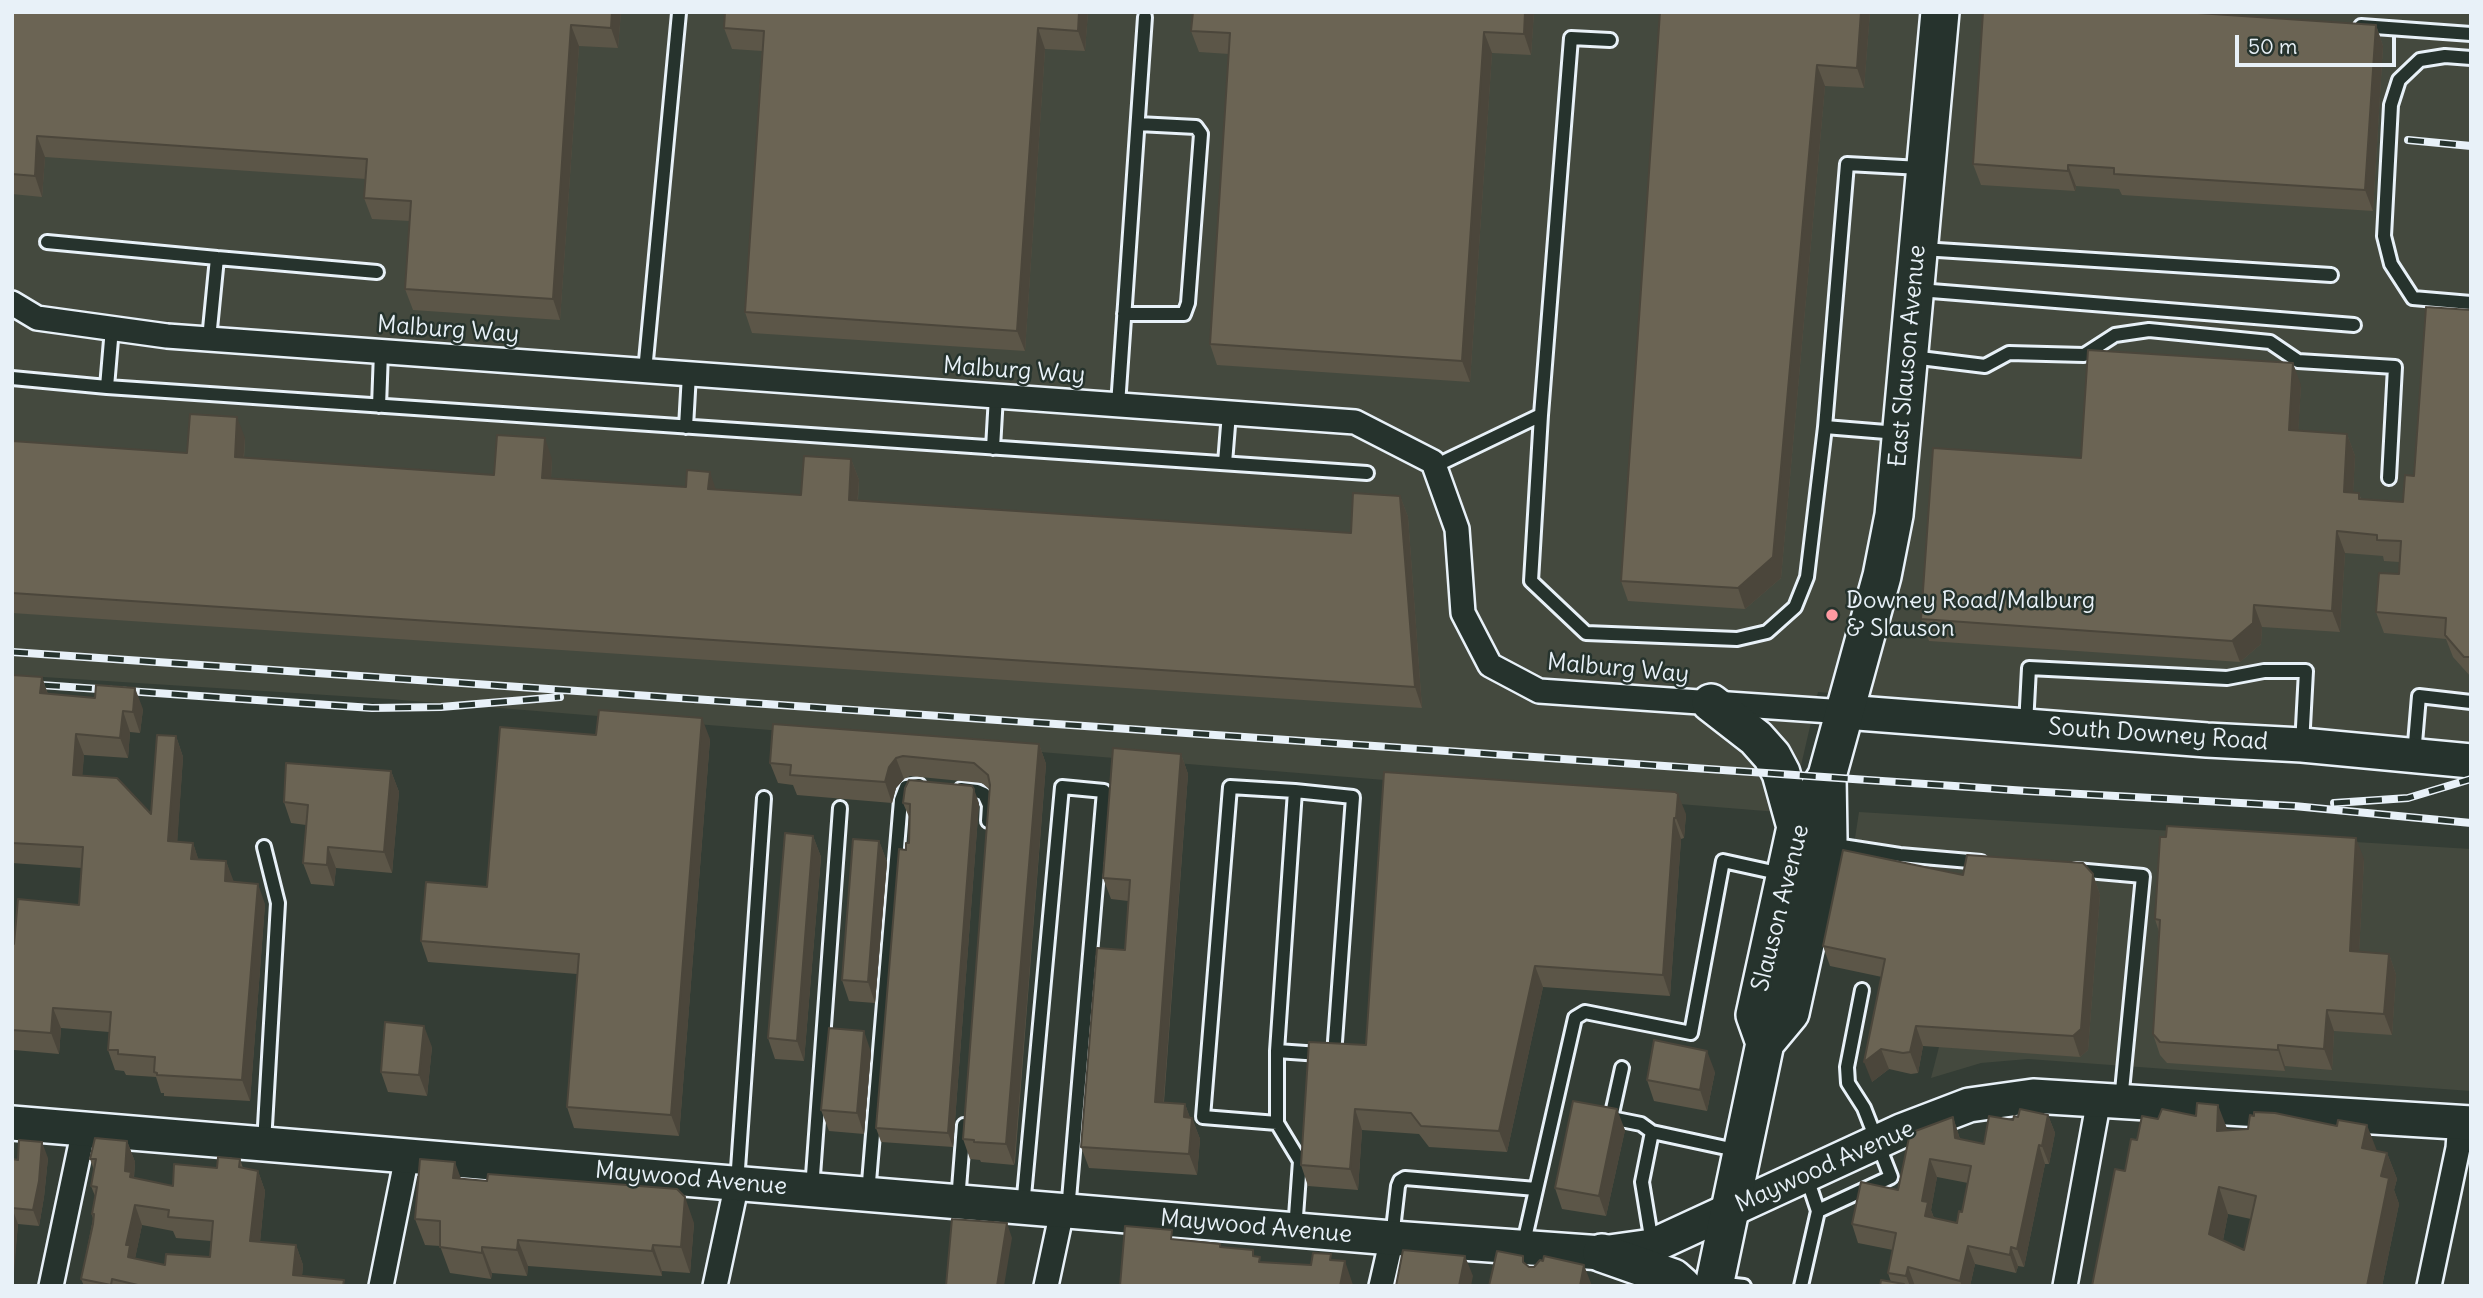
<!DOCTYPE html>
<style>
body{margin:0}
#map{position:relative;width:2483px;height:1298px;overflow:hidden;background:#343d35;font-family:Delius,sans-serif}
canvas{display:block}
.frame{position:absolute;inset:0;border:14px solid #e8f1f8;pointer-events:none}
.scale{position:absolute;left:2235px;top:35px;width:161px;height:32px;box-sizing:border-box;border:4px solid #e8f1f8;border-top:0;padding-left:9px;font-size:21px;line-height:24px;white-space:nowrap;color:#e8f1f8;-webkit-text-stroke:5px #26332d;paint-order:stroke}
</style>
<div id="map">
<canvas width="2483" height="1298"></canvas>
<div class="frame"></div>
<div class="scale">50 m</div>
</div>
<script>
const c = document.querySelector('canvas').getContext('2d');
c.lineJoin = 'round';
function paint(path, color) {
  c.fillStyle = color;
  c.fill(path, 'evenodd');
}
function shape(rows) {
  const path = new Path2D();
  for (const r of rows) {
    path.moveTo(r[0], r[1]);
    for (let i = 2; i < r.length; i += 2) path.lineTo(r[i], r[i + 1]);
  }
  return path;
}
function stroke(path, color, width, dash) {
  c.strokeStyle = color;
  c.lineWidth = width;
  c.lineCap = dash ? 'butt' : 'round';
  c.setLineDash(dash || []);
  c.stroke(path);
}
function write(font, color, halo, rows, align = 'center') {
  c.font = font + ' Delius,sans-serif';
  c.lineWidth = 5;
  c.setLineDash([]);
  c.textBaseline = 'middle';
  c.strokeStyle = halo;
  c.fillStyle = color;
  for (const [text, x, y, turn = 0] of rows) {
    c.save();
    c.translate(x, y);
    c.rotate((+turn || 0) * Math.PI / 180);
    c.textAlign = isNaN(turn) ? turn : align;
    if (halo) c.strokeText(text, 0, 0);
    c.fillText(text, 0, 0);
    c.restore();
  }
}
paint(shape([
 [12,12,2471,12,2471,742,2035,711,1818,692,1790,813,389,699,12,675],
 [1859,812,2471,849,2471,1091,2028,1059,1981,1063,1931,1078,1939,1047,1850,871]
]), '#44493e');
const lane = shape([
 [2361,26,2471,34],
 [2471,58,2445,56,2420,60,2399,80,2391,105,2384,236,2391,264,2413,298,2471,303],
 [47,242,217,258],
 [1922,249,2331,275],
 [1919,290,2354,325],
 [1124,314,1184,314,1188,303,1201,134,1196,127,1138,124],
 [112,328,107,387,1367,473],
 [209,339,217,258,377,272],
 [1912,357,1985,366,2009,353,2084,355,2115,335,2149,330,2270,342,2298,361,2395,367,2389,478],
 [645,371,679,13],
 [12,378,107,387],
 [1118,405,1145,17],
 [379,406,381,352],
 [1541,415,1571,38,1610,40],
 [686,427,689,374],
 [1825,427,1898,433],
 [993,448,996,396],
 [1225,463,1229,413],
 [1435,466,1541,415,1531,581,1586,633,1737,639,1767,632,1795,607,1807,577,1825,427,1847,164,1921,168],
 [2026,725,2029,668,2227,678,2264,671,2306,671,2302,745],
 [2414,755,2419,696,2471,702],
 [961,789,977,791,984,794,989,805,988,821],
 [1829,844,1900,855,1981,862],
 [264,847,278,903,264,1143],
 [2076,870,2143,876,2121,1101],
 [1277,1051,1334,1055,1353,797,1295,791,1277,1051,1277,1123,1300,1161,1295,1230],
 [1622,1068,1611,1118,1641,1124,1652,1132,1740,1151],
 [1277,1123,1203,1117,1230,787,1295,791],
 [737,1183,764,798],
 [812,1189,840,808],
 [868,1194,901,800,906,787,919,785],
 [958,1201,964,1125],
 [1023,1207,1062,787,1104,791,1068,1211],
 [1818,1211,1891,1177,1864,1108,1848,1083,1847,1067,1862,990],
 [1392,1238,1398,1186,1400,1181,1405,1178,1536,1189],
 [1652,1243,1642,1182,1652,1132],
 [1523,1247,1575,1018,1585,1012,1691,1033,1723,861,1782,874],
 [1717,1283,1744,1286],
 [1801,1286,1818,1211,1806,1175]
]);
const street = shape([
 [12,303,37,318,167,336,1355,422,1433,462,1457,529,1463,613,1490,665,1539,691,1845,712],
 [51,1286,84,1129],
 [381,1286,407,1156],
 [715,1286,737,1183],
 [1046,1286,1062,1211],
 [1381,1286,1392,1238],
 [2065,1286,2099,1099],
 [2429,1286,2458,1148,2460,1121]
]);
const secondary = shape([
 [1845,712,2207,740,2302,745,2471,761],
 [12,1123,1392,1238,1602,1253,1652,1246,1901,1131,1969,1105,2033,1096,2471,1123]
]);
const primary = shape([
 [1711,703,1756,738,1772,756,1781,773,1796,827],
 [1765,1043,1755,1015,1796,827,1827,776,1882,576,1894,515,1940,12],
 [1602,1253,1673,1278,1682,1286],
 [1714,1286,1765,1043,1790,1013,1828,839,1827,776]
]);
stroke(lane, '#e8f1f8', 18);
stroke(street, '#e8f1f8', 28);
stroke(secondary, '#e8f1f8', 38);
stroke(primary, '#e8f1f8', 42);
stroke(lane, '#26332d', 12);
stroke(street, '#26332d', 23);
stroke(secondary, '#26332d', 33);
stroke(primary, '#26332d', 37);
const rail = shape([
 [2408,140,2471,146],
 [12,652,2027,791,2294,806,2471,823],
 [12,683,372,708,441,707,560,697],
 [2334,803,2408,798,2471,779]
]);
stroke(rail, '#e8f1f8', 8);
stroke(rail, '#26332d', 5, [16]);
paint(shape([
 [12,12,621,12,618,48,579,46,560,320,413,310,405,289,410,221,372,219,364,198,366,179,45,157,42,197,12,194],
 [725,12,1088,12,1085,51,1045,49,1025,351,752,333,745,312,762,51,732,49,724,28],
 [1193,12,1534,12,1531,55,1492,53,1470,382,1217,365,1210,344,1229,54,1199,52,1191,31],
 [1660,12,1870,12,1864,88,1825,86,1781,578,1745,609,1628,601,1621,581],
 [2376,25,2383,46,2373,211,2122,195,2119,189,2076,186,2075,191,1981,185,1973,164],
 [2471,310,2471,677,2453,657,2446,639,2384,633,2376,612,2399,574,2399,562,2384,561,2383,556,2345,553,2340,632,2262,627,2261,644,2240,662,1929,641,1921,619,2081,458,2301,385,2298,431,2347,434,2355,456,2353,493,2359,493,2361,499,2403,502,2414,476],
 [245,438,244,458,494,475,552,459,551,478,801,495,851,459,859,480,858,500,1351,533,1400,496,1408,517,1422,708,12,613,12,441,187,453],
 [12,675,42,677,48,694,143,709,140,733,130,732,128,758,84,755,82,775,151,814,176,736,183,757,177,842,193,843,198,859,226,861,233,882,265,904,250,1101,164,1096,164,1093,161,1093,156,1077,126,1075,124,1071,115,1070,108,1050,109,1032,61,1028,59,1054,14,1050,13,1058,12,1058,12,944,14,944,79,905,82,868,12,863],
 [596,735,710,739,679,1136,574,1128,567,1107,577,974,428,962,421,941,487,887],
 [1039,744,1046,764,1015,1162,1014,1165,981,1162,980,1160,970,1159,963,1139,990,790,982,783,910,776,904,779,896,788,892,803,797,795,793,785,778,783,770,763],
 [1181,754,1188,774,1164,1102,1185,1104,1190,1118,1192,1118,1200,1139,1197,1175,1089,1168,1081,1147,1125,950,1128,901,1111,899,1103,878],
 [391,771,399,792,392,873,336,868,334,886,311,884,303,863,306,825,291,823,284,802],
 [1384,772,1686,814,1684,838,1681,839,1670,996,1543,987,1507,1152,1429,1147,1419,1134,1362,1130,1358,1190,1308,1186,1301,1165,1366,1045],
 [903,803,979,803,953,1147,881,1142,876,1128,909,843,910,817,909,817],
 [813,836,821,857,804,1061,775,1059,768,1038],
 [879,841,887,862,875,1003,849,1001,842,980],
 [2364,859,2359,952,2389,954,2396,975,2392,1035,2334,1031,2332,1070,2285,1066,2285,1071,2167,1063,2160,1055,2153,1034,2159,932,2155,919],
 [2093,874,2100,895,2088,1050,2080,1057,1923,1046,1918,1073,1911,1074,1889,1069,1872,1082,1882,977,1830,966,1823,946,1963,875],
 [432,1047,427,1096,388,1092,381,1072],
 [871,1052,864,1134,829,1131,821,1110],
 [1715,1072,1707,1111,1654,1101,1647,1080],
 [2048,1115,2055,1133,2049,1164,2045,1164,2024,1267,2018,1266,2016,1273,1975,1264,1970,1286,1880,1286,1891,1282,1888,1273,1893,1250,1858,1243,1852,1224,1898,1190,1953,1117,1960,1139,1984,1144,2018,1117],
 [1937,1177,1968,1183,1962,1212,1957,1223,1934,1218,1931,1210],
 [2158,1119,2387,1153,2397,1179,2394,1190,2399,1204,2382,1286,2092,1286,2125,1171,2137,1140],
 [2228,1214,2251,1219,2244,1250,2223,1240],
 [1625,1130,1606,1216,1562,1209,1555,1188],
 [127,1141,135,1162,134,1178,173,1186,240,1159,243,1168,258,1171,265,1191,260,1242,296,1245,303,1265,302,1276,346,1286,84,1286,81,1279,93,1219,92,1214,95,1196,91,1186,94,1170,90,1159],
 [142,1225,173,1231,176,1238,211,1241,210,1257,165,1265,135,1258],
 [48,1158,44,1197,39,1226,18,1224,12,1286,12,1159],
 [461,1178,694,1223,690,1273,662,1271,662,1276,528,1266,527,1276,492,1273,491,1279,450,1273,440,1246,425,1245,415,1219]
]), '#5c5648');
paint(shape([
 [612,12,621,12,618,48,611,28],
 [1079,12,1088,12,1085,51,1078,31],
 [1525,12,1534,12,1531,55,1524,34],
 [1861,12,1870,12,1864,88,1857,68],
 [571,25,579,46,560,320,553,299],
 [2376,25,2383,46,2373,211,2365,190],
 [1038,28,1045,49,1025,351,1017,331],
 [1484,32,1492,53,1470,382,1462,361],
 [1817,65,1825,86,1781,578,1745,609,1738,588],
 [37,136,45,157,42,197,35,176],
 [2068,165,2076,186,2075,191,2068,171],
 [2293,363,2301,385,2297,452,2289,430],
 [237,417,245,438,242,478,235,457],
 [2347,434,2355,456,2352,514,2344,492],
 [545,438,552,459,550,499,542,478],
 [851,459,859,480,856,520,849,500],
 [710,472,717,493,708,489],
 [1400,496,1408,517,1422,708,1415,687],
 [2337,531,2345,553,2340,632,2332,611],
 [2254,605,2262,627,2261,644,2240,662,2232,641],
 [42,677,49,698,40,693],
 [135,688,143,709,140,733,133,712],
 [123,711,130,732,128,758,120,738],
 [702,718,710,739,679,1136,671,1115],
 [76,734,84,755,81,796,73,775],
 [176,736,183,757,176,862,168,841],
 [1039,744,1046,764,1014,1165,1006,1144],
 [1181,754,1188,774,1162,1122,1155,1102],
 [896,758,904,779,896,788,892,803,885,782,889,767],
 [391,771,399,792,392,873,384,852],
 [974,789,979,803,953,1147,948,1133],
 [1678,794,1686,814,1684,838,1676,818],
 [1674,818,1681,839,1670,996,1663,975],
 [813,836,821,857,804,1061,797,1041],
 [2356,838,2364,859,2358,972,2350,951],
 [879,841,887,862,875,1003,868,982],
 [193,843,200,864,191,859],
 [328,847,336,868,334,886,327,865],
 [226,861,234,882,225,881],
 [2093,874,2100,895,2088,1050,2080,1057,2073,1036],
 [258,884,265,904,250,1101,242,1080],
 [2389,954,2396,975,2392,1035,2384,1014],
 [1535,966,1543,987,1507,1152,1499,1131],
 [53,1008,61,1028,59,1054,51,1033],
 [2327,1010,2334,1031,2332,1070,2324,1049],
 [424,1026,432,1047,427,1096,419,1075],
 [1916,1026,1923,1046,1918,1073,1910,1052],
 [864,1031,871,1052,864,1134,857,1113],
 [2278,1045,2285,1066,2285,1071,2278,1050],
 [1881,1049,1889,1069,1872,1082,1864,1062],
 [1707,1051,1715,1072,1707,1111,1700,1090],
 [1185,1104,1192,1123,1192,1118,1200,1139,1197,1175,1189,1154,1184,1117],
 [2218,1105,2228,1131,2217,1131],
 [1355,1109,1362,1130,1358,1190,1350,1169],
 [1617,1109,1625,1130,1606,1216,1599,1196],
 [2048,1115,2055,1133,2049,1164,2042,1146],
 [1953,1117,1959,1136,1962,1157,1955,1138],
 [2367,1125,2377,1151,2362,1148],
 [127,1141,135,1162,133,1185,125,1171],
 [42,1142,48,1158,44,1197,39,1226,33,1210],
 [2039,1145,2045,1164,2024,1267,2017,1249],
 [2387,1153,2397,1179,2394,1190,2399,1204,2382,1286,2367,1286,2381,1176],
 [1930,1159,1937,1177,1931,1210,1935,1221,1925,1216,1922,1201],
 [455,1162,464,1187,453,1178],
 [258,1171,265,1191,258,1262,250,1241],
 [2219,1187,2228,1214,2219,1261,2209,1234],
 [685,1197,694,1223,690,1273,681,1247],
 [135,1205,142,1225,135,1259,128,1257,126,1245],
 [12,1208,18,1224,13,1286,12,1286],
 [1007,1223,1012,1238,1004,1286,997,1286],
 [518,1240,528,1266,527,1276,517,1250],
 [296,1245,303,1265,301,1286,293,1275],
 [653,1245,662,1271,662,1276,652,1251],
 [1968,1246,1975,1264,1970,1286,1962,1286,1960,1281],
 [482,1247,492,1273,491,1279,482,1253],
 [2011,1247,2018,1266,2016,1273,2010,1255],
 [1465,1256,1473,1276,1471,1286,1459,1286],
 [1345,1261,1353,1285,1353,1286,1340,1286],
 [1584,1265,1592,1286,1580,1286],
 [1908,1267,1915,1286,1910,1286,1906,1276]
]), '#4b463b');
const building = shape([
 [12,12,612,12,611,28,571,25,553,299,405,289,411,201,364,198,367,159,37,136,35,176,12,174,12,12],
 [725,12,1079,12,1078,31,1038,28,1017,331,745,312,764,31,724,28,725,12],
 [1193,12,1525,12,1524,34,1484,32,1462,361,1210,344,1230,33,1191,31,1193,12],
 [1660,12,1861,12,1857,68,1817,65,1773,557,1738,588,1621,581,1660,12],
 [1983,12,2183,12,2376,25,2365,190,2114,174,2114,168,2068,165,2068,171,1973,164,1983,12],
 [2426,307,2471,310,2471,657,2464,657,2445,635,2446,618,2376,612,2379,573,2399,574,2401,541,2377,540,2377,535,2337,531,2332,611,2254,605,2253,623,2232,641,1921,619,1933,448,2081,458,2088,350,2293,363,2289,430,2347,434,2344,492,2359,493,2359,499,2403,502,2405,475,2414,476,2426,307],
 [190,414,237,417,235,457,494,475,497,435,545,438,542,478,686,487,687,470,710,472,708,489,801,495,804,456,851,459,849,500,1351,533,1353,493,1400,496,1415,687,12,593,12,441,187,453,190,414],
 [12,675,42,677,40,693,95,698,96,685,135,688,133,712,123,711,120,738,76,734,73,775,117,778,151,814,157,735,176,736,168,841,193,843,191,859,226,861,225,881,258,884,242,1080,157,1075,157,1073,154,1072,155,1057,118,1054,118,1050,108,1050,111,1012,53,1008,51,1033,12,1030,12,944,14,944,18,899,79,905,83,847,12,843,12,675],
 [599,710,702,718,671,1115,567,1107,579,954,421,941,426,882,487,887,500,727,596,735,599,710],
 [773,724,1039,744,1006,1144,974,1142,974,1140,963,1139,990,785,988,775,974,763,903,756,896,758,889,767,885,782,790,775,791,765,770,763,773,724],
 [1113,748,1181,754,1155,1102,1185,1104,1184,1117,1192,1118,1189,1154,1081,1147,1097,948,1125,950,1130,880,1103,878,1113,748],
 [286,763,391,771,384,852,328,847,327,865,303,863,308,805,284,802,286,763],
 [1384,772,1675,792,1678,794,1676,818,1674,818,1663,975,1535,966,1499,1131,1421,1126,1411,1113,1355,1109,1350,1169,1301,1165,1309,1042,1366,1045,1384,772],
 [909,780,972,786,974,789,948,1133,876,1128,899,849,906,850,906,843,909,843,910,804,903,803,905,788,909,780],
 [2167,826,2356,838,2350,951,2389,954,2384,1014,2327,1010,2324,1049,2278,1045,2278,1050,2160,1042,2153,1034,2160,920,2155,919,2160,837,2166,837,2167,826],
 [785,833,813,836,797,1041,768,1038,785,833],
 [853,839,879,841,868,982,842,980,853,839],
 [1843,850,1963,875,1967,855,2083,863,2093,874,2081,1029,2073,1036,1916,1026,1910,1052,1903,1053,1881,1049,1864,1062,1885,959,1823,946,1843,850],
 [385,1022,424,1026,419,1075,381,1072,385,1022],
 [829,1028,864,1031,857,1113,821,1110,829,1028],
 [1654,1040,1707,1051,1700,1090,1647,1080,1654,1040],
 [1573,1101,1617,1109,1599,1196,1555,1188,1573,1101],
 [2197,1103,2218,1105,2217,1131,2248,1129,2250,1115,2254,1116,2254,1112,2275,1113,2337,1126,2338,1120,2367,1125,2362,1148,2387,1153,2381,1176,2389,1178,2367,1286,2092,1286,2115,1169,2125,1171,2131,1139,2137,1140,2142,1116,2158,1119,2162,1109,2196,1116,2197,1103],
 [2219,1187,2256,1196,2244,1250,2209,1234,2219,1187],
 [2020,1109,2048,1115,2042,1146,2039,1145,2017,1249,2011,1247,2010,1255,1968,1246,1960,1281,1908,1267,1906,1276,1888,1273,1896,1233,1852,1224,1861,1182,1898,1190,1910,1133,1953,1117,1955,1138,1984,1144,1989,1116,2013,1120,2014,1116,2018,1117,2020,1109],
 [1930,1159,1971,1166,1962,1212,1959,1211,1957,1223,1925,1216,1928,1202,1922,1201,1930,1159],
 [95,1138,127,1141,125,1171,131,1172,130,1177,173,1186,174,1164,217,1168,218,1157,240,1159,239,1167,258,1171,250,1241,296,1245,293,1275,344,1280,343,1286,142,1286,112,1279,111,1285,81,1279,93,1224,94,1214,92,1214,97,1187,91,1186,96,1159,90,1159,95,1138],
 [135,1205,169,1210,168,1217,213,1221,210,1257,166,1254,165,1265,128,1257,130,1245,126,1245,135,1205],
 [19,1140,42,1142,39,1181,33,1210,12,1208,12,1159,18,1160,19,1140],
 [420,1159,455,1162,453,1178,487,1181,488,1174,677,1189,685,1197,681,1247,653,1245,652,1251,518,1240,517,1250,482,1247,482,1253,440,1247,440,1221,415,1219,420,1159],
 [952,1219,1007,1223,997,1286,946,1286,952,1219],
 [1125,1226,1172,1230,1171,1239,1220,1244,1220,1247,1253,1250,1253,1256,1260,1257,1259,1262,1311,1265,1313,1253,1331,1254,1330,1260,1345,1261,1340,1286,1120,1286,1125,1226],
 [1403,1250,1465,1256,1459,1286,1396,1286,1403,1250],
 [1497,1251,1523,1256,1523,1262,1529,1267,1534,1267,1540,1260,1543,1261,1544,1256,1584,1265,1580,1286,1489,1286,1497,1251],
 [1881,1280,1904,1284,1903,1286,1880,1286,1881,1280]
]);
paint(building, '#6b6454');
stroke(building, '#4b463b', 2);
for (const [x, y, r, color] of [
 [1832,615,7,"#ff9aa2"]
]) {
  const dot = new Path2D();
  dot.arc(x, y, r, 0, 2 * Math.PI);
  c.fillStyle = color;
  c.fill(dot);
  stroke(dot, '#26332d', 2.5);
}
write('24px', '#e8f1f8', '#26332d', [
 ["Malburg Way",448,330,4],
 ["East Slauson Avenue",1908,356,-85],
 ["Malburg Way",1014,371,4],
 ["Malburg Way",1618,669,5],
 ["South Downey Road",2158,735,4],
 ["Slauson Avenue",1781,908,-76],
 ["Maywood Avenue",1825,1167,-24],
 ["Maywood Avenue",691,1179,5],
 ["Maywood Avenue",1256,1227,5]
]);
write('24px', '#e8f1f8', '#26332d', [
 ["Downey Road/Malburg",1846,601],
 ["& Slauson",1846,629]
], 'left');
</script>
